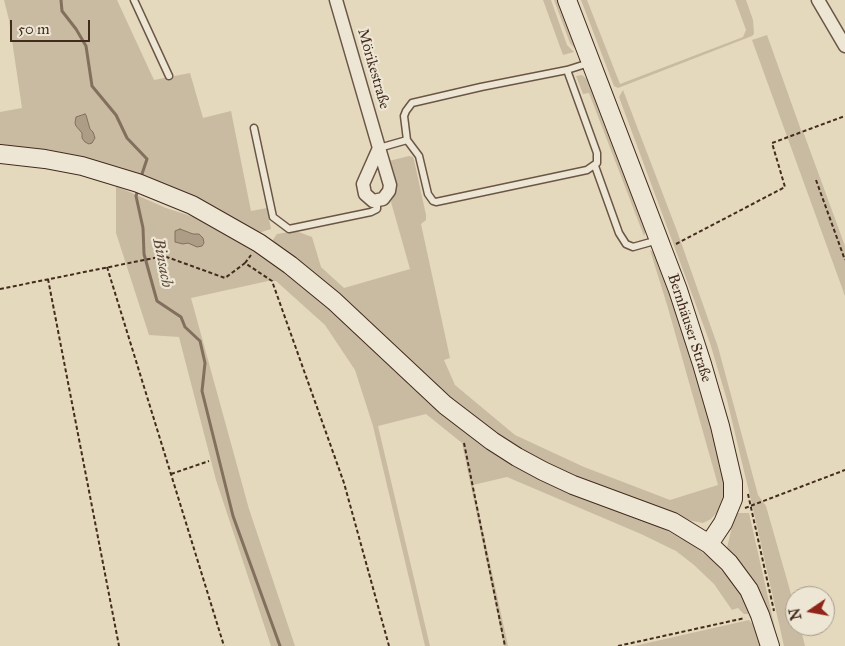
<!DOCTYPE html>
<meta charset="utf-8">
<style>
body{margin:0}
#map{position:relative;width:845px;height:646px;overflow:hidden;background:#e4d8bd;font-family:"IM FELL Great Primer",serif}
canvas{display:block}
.north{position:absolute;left:785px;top:586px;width:50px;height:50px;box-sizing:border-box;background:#ede6d4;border:1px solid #a99b8b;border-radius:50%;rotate:258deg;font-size:14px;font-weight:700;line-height:20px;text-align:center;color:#432b1e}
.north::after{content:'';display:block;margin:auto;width:18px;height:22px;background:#8f2418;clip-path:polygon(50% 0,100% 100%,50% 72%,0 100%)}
.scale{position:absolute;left:10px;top:20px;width:80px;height:22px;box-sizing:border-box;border:2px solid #432b1e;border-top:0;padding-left:6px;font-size:15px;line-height:18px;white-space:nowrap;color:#432b1e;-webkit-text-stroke:4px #ede6d4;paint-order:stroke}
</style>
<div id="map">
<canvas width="845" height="646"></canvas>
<div class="north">N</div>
<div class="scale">50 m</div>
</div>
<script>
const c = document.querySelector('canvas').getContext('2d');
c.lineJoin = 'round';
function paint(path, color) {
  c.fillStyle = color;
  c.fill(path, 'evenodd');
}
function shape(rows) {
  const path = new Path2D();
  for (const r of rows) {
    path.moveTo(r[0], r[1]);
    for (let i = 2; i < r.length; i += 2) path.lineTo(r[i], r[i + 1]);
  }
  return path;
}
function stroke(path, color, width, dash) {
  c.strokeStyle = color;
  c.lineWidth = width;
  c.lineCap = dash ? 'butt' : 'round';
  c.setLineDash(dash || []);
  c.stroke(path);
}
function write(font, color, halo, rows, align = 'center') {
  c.font = font + ' "IM FELL Great Primer",serif';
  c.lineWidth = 4.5;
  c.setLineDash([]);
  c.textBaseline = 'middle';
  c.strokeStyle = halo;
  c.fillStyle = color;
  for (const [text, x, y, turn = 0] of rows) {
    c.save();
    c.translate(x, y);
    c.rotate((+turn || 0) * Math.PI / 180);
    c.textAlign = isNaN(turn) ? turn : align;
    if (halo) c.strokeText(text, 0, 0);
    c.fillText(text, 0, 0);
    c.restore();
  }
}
paint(shape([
 [4,0,117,0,154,80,190,73,203,118,231,111,251,211,267,208,271,229,255,234,205,207,0,147,0,112,22,108,9,20],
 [543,0,551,0,567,45,574,52,563,55],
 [554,0,559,0,578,52,570,43],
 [581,0,587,0,620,84,743,37,746,30,735,0,746,0,753,20,754,34,752,36,618,88,614,86],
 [767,35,801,130,804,134,845,246,845,296,752,40],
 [601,61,670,241,666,242,595,64],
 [582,75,591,83,647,227,644,236,589,93,583,94,576,76],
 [623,90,677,231,718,347,758,495,766,506,795,608,795,626,800,626,805,646,784,646,751,500,727,400,710,343,619,97],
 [409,156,413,157,414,160,426,215,426,220,421,224,450,358,444,360,455,385,515,435,584,467,670,500,718,485,668,308,650,250,654,252,657,256,684,330,700,382,725,479,724,495,719,510,711,519,703,523,692,521,659,508,578,481,494,437,270,244,277,234,296,231,312,237,321,267,344,288,410,269,391,202,397,187,389,161],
 [116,186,166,208,200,219,263,255,323,303,458,427,500,456,603,504,660,527,693,545,712,560,731,581,745,601,749,610,748,614,744,614,738,608,732,610,714,584,694,565,676,551,641,534,507,477,473,485,508,646,504,646,462,443,426,414,378,426,430,646,425,646,373,426,355,370,325,325,276,281,268,281,191,298,249,509,295,646,271,646,216,480,179,337,149,335,116,233],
 [735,513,749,513,779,646,773,646,739,564,727,548],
 [749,620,756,628,762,646,634,646]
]), '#c9bba2');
const water = shape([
 [85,114,86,115,90,129,93,132,95,138,92,143,89,144,85,142,82,138,82,133,76,126,75,123,76,117,85,114],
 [180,229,193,234,199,234,203,238,204,243,202,246,197,247,188,243,183,244,175,242,175,231,180,229]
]);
paint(water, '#ad9d87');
stroke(water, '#836f5d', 1);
stroke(shape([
 [61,0,62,11,76,29,86,46,92,86,116,115,127,138,147,159,141,177],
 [138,190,136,196,143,228,144,254,157,301,181,317,185,327,200,341,205,363,202,391,233,516,280,646]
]), '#836f5d', 3);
const lane = shape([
 [134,0,169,76],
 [254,128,273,217,289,229,371,212,377,209,377,201],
 [407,140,419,156,428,194,433,201,436,202,587,170,597,163,597,153,567,70],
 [379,148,407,140,404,116,406,111,412,103,481,87,567,70,589,63],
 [595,166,619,233,626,244,633,247,658,240]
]);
const street = shape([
 [336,0,379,148,390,185,389,191,383,199,373,201,365,194,363,184,379,148],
 [818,0,845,46]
]);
const secondary = shape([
 [567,0,678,290,702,364,720,426,733,482,733,499,723,523,709,544],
 [0,154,45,159,82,166,138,183,192,205,259,243,290,265,334,301,445,405,492,441,517,457,543,471,573,485,673,522,709,544,729,563,749,590,760,615,770,646]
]);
stroke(lane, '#6b5646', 9);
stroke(street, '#6b5646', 15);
stroke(secondary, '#432b1e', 20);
stroke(shape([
 [816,180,845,260],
 [676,244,785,187,772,143,845,116],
 [245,263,251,255],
 [107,267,224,646],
 [48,279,119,646],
 [0,289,164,256,225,278,245,263,272,281,344,483,389,646],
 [464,443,505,646],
 [171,474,209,461],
 [748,494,774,611],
 [745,508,845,470],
 [618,646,745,618]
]), '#432b1e', 2, [4, 2.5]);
stroke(lane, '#ede6d4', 6);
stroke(street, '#ede6d4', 12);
stroke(secondary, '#ede6d4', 18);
write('15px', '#432b1e', '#ede6d4', [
 ["Mörikestraße",373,69,74],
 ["Bernhäuser Straße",689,328,72]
]);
write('italic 16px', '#5e4838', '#ede6d4', [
 ["Binsach",162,263,79]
]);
</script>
